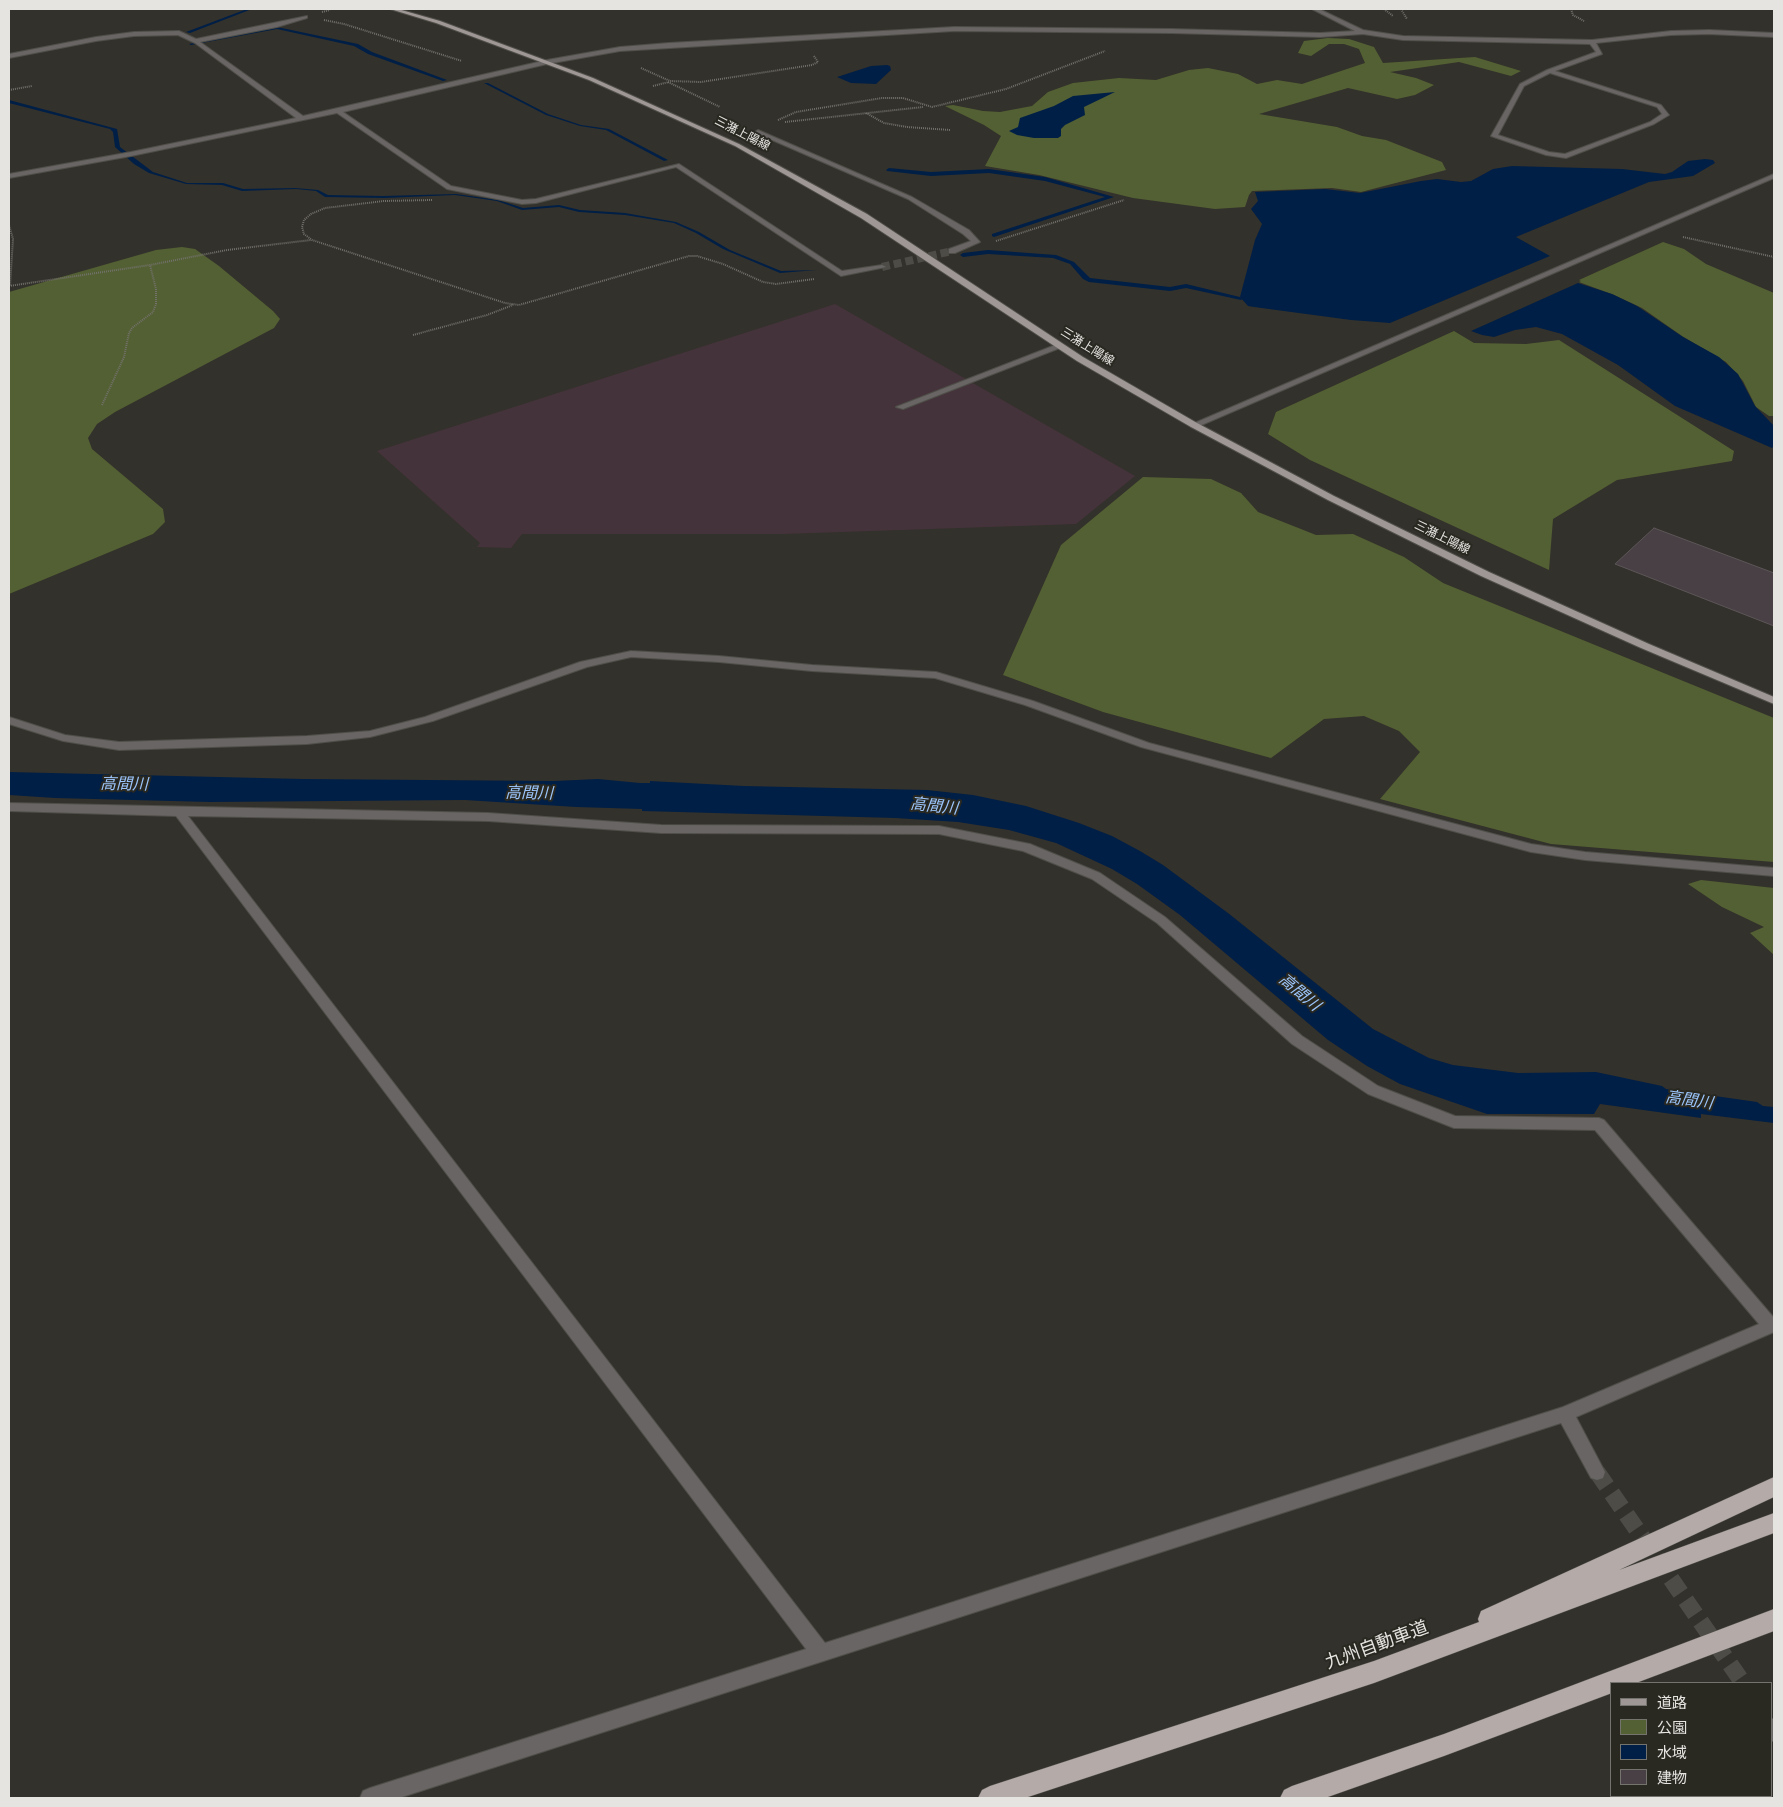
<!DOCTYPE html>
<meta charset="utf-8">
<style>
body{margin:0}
#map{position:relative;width:1783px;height:1807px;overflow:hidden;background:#33312b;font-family:"Source Serif 4","Noto Sans JP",serif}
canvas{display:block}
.frame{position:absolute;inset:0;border:10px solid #e5e4e0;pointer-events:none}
.legend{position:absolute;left:1610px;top:1682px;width:162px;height:115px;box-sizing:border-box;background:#292821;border:1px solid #74736d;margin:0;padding:6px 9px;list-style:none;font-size:15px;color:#e5e4e0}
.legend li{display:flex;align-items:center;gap:10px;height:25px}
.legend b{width:25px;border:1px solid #74736d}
</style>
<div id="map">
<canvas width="1783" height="1807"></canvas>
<div class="frame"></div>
<ul class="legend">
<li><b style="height:6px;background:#9e9795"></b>道路</li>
<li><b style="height:14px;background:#536033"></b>公園</li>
<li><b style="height:14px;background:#001f46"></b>水域</li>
<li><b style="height:14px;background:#484044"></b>建物</li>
</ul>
</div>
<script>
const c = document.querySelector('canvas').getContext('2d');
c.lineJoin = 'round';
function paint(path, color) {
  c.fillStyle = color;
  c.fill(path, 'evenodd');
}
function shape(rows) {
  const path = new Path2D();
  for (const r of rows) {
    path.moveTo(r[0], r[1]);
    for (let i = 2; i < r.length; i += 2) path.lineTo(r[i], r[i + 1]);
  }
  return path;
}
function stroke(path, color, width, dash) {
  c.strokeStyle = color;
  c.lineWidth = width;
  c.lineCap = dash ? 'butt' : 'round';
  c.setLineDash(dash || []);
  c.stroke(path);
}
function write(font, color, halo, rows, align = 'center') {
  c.font = font + ' "Source Serif 4","Noto Sans JP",serif';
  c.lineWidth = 4;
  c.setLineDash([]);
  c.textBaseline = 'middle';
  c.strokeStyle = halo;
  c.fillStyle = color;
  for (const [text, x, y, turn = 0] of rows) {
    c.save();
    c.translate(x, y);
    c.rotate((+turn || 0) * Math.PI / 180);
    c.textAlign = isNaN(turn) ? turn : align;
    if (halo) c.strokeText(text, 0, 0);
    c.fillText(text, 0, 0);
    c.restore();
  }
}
paint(shape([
 [835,304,1135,476,1076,524,783,534,522,534,511,548,477,547,480,543,377,451]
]), '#45333c');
paint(shape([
 [1328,38,1349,39,1374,47,1383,63,1475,57,1521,71,1511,76,1459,62,1390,72,1416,78,1434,85,1415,95,1397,99,1348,88,1259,114,1337,127,1362,136,1386,140,1442,162,1446,170,1361,192,1332,188,1252,191,1249,195,1245,207,1215,209,1133,198,1039,175,985,166,1001,136,984,125,945,106,953,105,983,111,1000,112,1032,106,1048,92,1073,83,1119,78,1156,80,1189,70,1208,68,1238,74,1257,84,1277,80,1302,84,1365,63,1359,49,1344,44,1329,44,1311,56,1298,53,1304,41],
 [1663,242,1684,249,1706,264,1774,293,1774,416,1769,416,1756,407,1743,381,1726,362,1682,336,1642,308,1614,295,1579,282,1581,281,1579,280],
 [182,247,195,249,219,266,273,311,280,319,274,328,115,412,97,424,88,438,92,449,163,509,165,522,153,534,9,594,9,292,156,250],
 [1454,331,1474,343,1526,344,1559,340,1734,451,1732,461,1617,480,1553,519,1549,570,1310,460,1268,434,1276,412],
 [1143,477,1211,479,1241,493,1258,512,1316,535,1353,534,1404,557,1443,583,1774,718,1774,862,1551,844,1380,799,1420,752,1399,731,1364,716,1324,719,1271,758,1103,712,1003,675,1061,545],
 [1701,880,1774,888,1774,955,1750,933,1764,927,1722,907,1688,884]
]), '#536033');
paint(shape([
 [887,65,890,66,891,70,876,84,851,83,837,77,871,66],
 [484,83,488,83,548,114,581,125,609,129,668,160,664,161,606,130,580,126,546,115],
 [1115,92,1084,107,1085,115,1065,125,1061,129,1061,136,1058,138,1034,138,1017,135,1009,131,1018,127,1020,118,1054,106,1073,96],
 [9,100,117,129,120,147,153,172,187,183,223,183,243,189,295,188,318,190,328,195,383,196,456,194,498,200,523,208,559,205,580,210,625,213,676,222,699,232,730,250,781,271,817,270,780,273,723,249,696,233,674,223,625,215,579,212,559,207,522,210,497,201,455,195,384,198,325,197,316,191,296,189,242,191,222,185,186,184,149,173,134,164,115,147,113,132,110,129,9,103],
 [1705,159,1713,160,1715,163,1693,176,1649,182,1516,237,1550,256,1390,323,1351,320,1254,307,1248,306,1240,297,1255,240,1262,224,1251,209,1258,201,1255,192,1325,189,1360,193,1421,181,1437,179,1461,182,1471,181,1493,169,1512,166,1622,169,1665,174,1672,172,1688,161],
 [1578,283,1612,294,1637,306,1683,337,1719,357,1738,374,1755,406,1774,426,1774,446,1772,448,1675,406,1618,365,1562,334,1536,327,1515,330,1494,337,1482,335,1471,331],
 [9,772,303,779,554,781,598,779,640,783,650,783,650,781,744,786,927,790,973,795,1026,806,1079,823,1112,836,1140,851,1163,865,1228,913,1373,1029,1429,1058,1453,1065,1518,1073,1596,1072,1662,1086,1666,1089,1757,1102,1763,1106,1774,1107,1774,1123,1701,1114,1701,1118,1600,1104,1594,1114,1487,1114,1400,1084,1367,1066,1328,1040,1180,915,1137,884,1112,869,1056,843,1009,830,958,822,895,818,642,811,642,809,576,807,465,800,210,802,55,798,9,795]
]), '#001f46');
paint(shape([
 [247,9,252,9,190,33,186,32,247,9],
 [277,27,358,44,372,52,447,80,443,81,368,54,354,46,277,29,191,45,189,44,277,27],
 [889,168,931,172,989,169,1045,177,1114,197,994,237,992,236,992,234,1105,197,1045,181,989,173,931,176,887,171,886,170,889,168],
 [988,250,1056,255,1074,262,1090,278,1170,287,1186,284,1244,298,1241,300,1186,288,1170,291,1089,282,1083,279,1070,264,1053,258,988,254,963,257,960,255,963,253,988,250]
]), '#001f46');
const building = shape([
 [1654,528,1774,573,1774,626,1615,564,1654,528]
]);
paint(building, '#484044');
stroke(building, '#5d5659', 1);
stroke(shape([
 [882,267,952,251]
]), '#4e4c46', 8, [8, 4]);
stroke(shape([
 [1597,1472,1743,1683]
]), '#4e4c46', 17, [17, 9]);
const minor = shape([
 [1312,9,1319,9,1363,30,1403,36,1592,40,1671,31,1709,30,1774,33,1774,37,1709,34,1671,35,1596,43,1602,54,1555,71,1661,105,1669,115,1654,124,1566,158,1546,155,1491,136,1520,84,1547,70,1596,52,1590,44,1403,40,1363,34,1320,37,1171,33,954,31,620,51,547,64,343,112,451,186,522,200,536,199,679,164,842,271,882,265,886,267,841,276,676,167,536,203,522,204,447,189,337,113,131,156,9,178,9,174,131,152,296,118,195,43,178,35,134,36,96,41,9,58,9,54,96,37,134,32,179,31,196,39,307,16,307,18,277,27,200,42,303,116,547,60,620,47,669,43,954,27,1171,29,1320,33,1355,31,1312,9],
 [1550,73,1657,107,1662,114,1650,122,1565,154,1549,152,1498,135,1524,86,1550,73],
 [758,130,912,197,969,230,980,242,955,253,949,253,949,249,971,241,963,234,908,199,756,133,755,132,758,130],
 [1774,174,1774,178,1197,427,1191,427,1190,425,1774,174],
 [1058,344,1065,346,903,409,896,407,1058,344],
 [631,651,719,656,812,665,936,672,1033,701,1149,743,1531,844,1585,852,1774,868,1774,876,1585,860,1531,852,1141,747,1025,705,935,678,812,671,719,662,631,657,587,667,433,721,370,737,307,744,119,750,63,741,9,724,9,717,65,735,119,742,307,736,370,731,425,717,580,662,631,651],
 [9,803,488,813,661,825,939,826,1030,844,1100,873,1165,917,1302,1036,1378,1086,1455,1116,1599,1118,1604,1120,1774,1318,1774,1332,1576,1417,1605,1472,1603,1478,1597,1480,1591,1478,1561,1423,399,1798,360,1798,363,1791,370,1788,806,1649,176,816,9,811,9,803],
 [188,816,488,821,661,833,939,834,1023,851,1092,879,1157,923,1292,1044,1368,1094,1454,1128,1595,1130,1759,1324,1563,1407,825,1643,188,816],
 [1772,1719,1774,1719,1774,1741,1772,1741,1772,1719]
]);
const major = shape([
 [390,9,398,9,440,21,593,78,739,144,867,214,1083,357,1197,423,1334,496,1489,572,1649,644,1774,697,1774,704,1641,648,1481,576,1328,500,1191,427,1077,361,861,218,735,146,589,80,436,23,390,9]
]);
const highway = shape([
 [1774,1477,1774,1497,1619,1570,1774,1513,1774,1533,1374,1683,1025,1798,978,1798,982,1790,990,1786,1374,1661,1479,1622,1478,1619,1481,1611,1774,1477],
 [1774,1609,1774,1631,1636,1683,1612,1683,1612,1693,1444,1756,1325,1798,1280,1798,1284,1790,1292,1786,1444,1734,1774,1609]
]);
stroke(minor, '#4f4e48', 2);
stroke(major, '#4f4e48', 2);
stroke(highway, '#4f4e48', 1);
stroke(shape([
 [1384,9,1393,16],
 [1401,9,1407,19],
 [1571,9,1573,15,1584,21],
 [322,12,330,10],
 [324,20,344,24,462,61],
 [641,68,670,81,701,82,812,65,818,62,814,56],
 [668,82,720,107],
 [653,86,669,82],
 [9,90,32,86],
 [866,113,884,123,907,127,950,130],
 [778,120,796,112,882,98,903,98,932,107,1006,89,1105,51],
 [785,122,923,107],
 [432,200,384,201,325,208,311,214,304,220,302,227,304,234,312,240,505,303,519,305,689,256,697,256,723,264,763,282,776,284,814,279],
 [9,225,13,239,10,286],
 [1683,237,1774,257],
 [996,241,1124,200],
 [9,286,150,265,227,250,311,240],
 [413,335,487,315,513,305],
 [102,405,124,357,129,333,132,328,153,312,156,304,156,289,150,265]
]), '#73716c', 2, [1, 1]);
paint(minor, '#686564');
paint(major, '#9e9795');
paint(highway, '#b4aba8');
write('12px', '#e5e4e0', '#292821', [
 ["三潴上陽線",742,134,27],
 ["三潴上陽線",1087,347,32],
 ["三潴上陽線",1442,538,26]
]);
write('italic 16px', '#9bc5fb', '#292821', [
 ["高間川",124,785,1],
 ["高間川",529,794,1],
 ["高間川",934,807,6],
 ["高間川",1299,993,40],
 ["高間川",1689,1101,8]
]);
write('18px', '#e5e4e0', '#292821', [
 ["九州自動車道",1377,1646,-20]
]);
</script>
